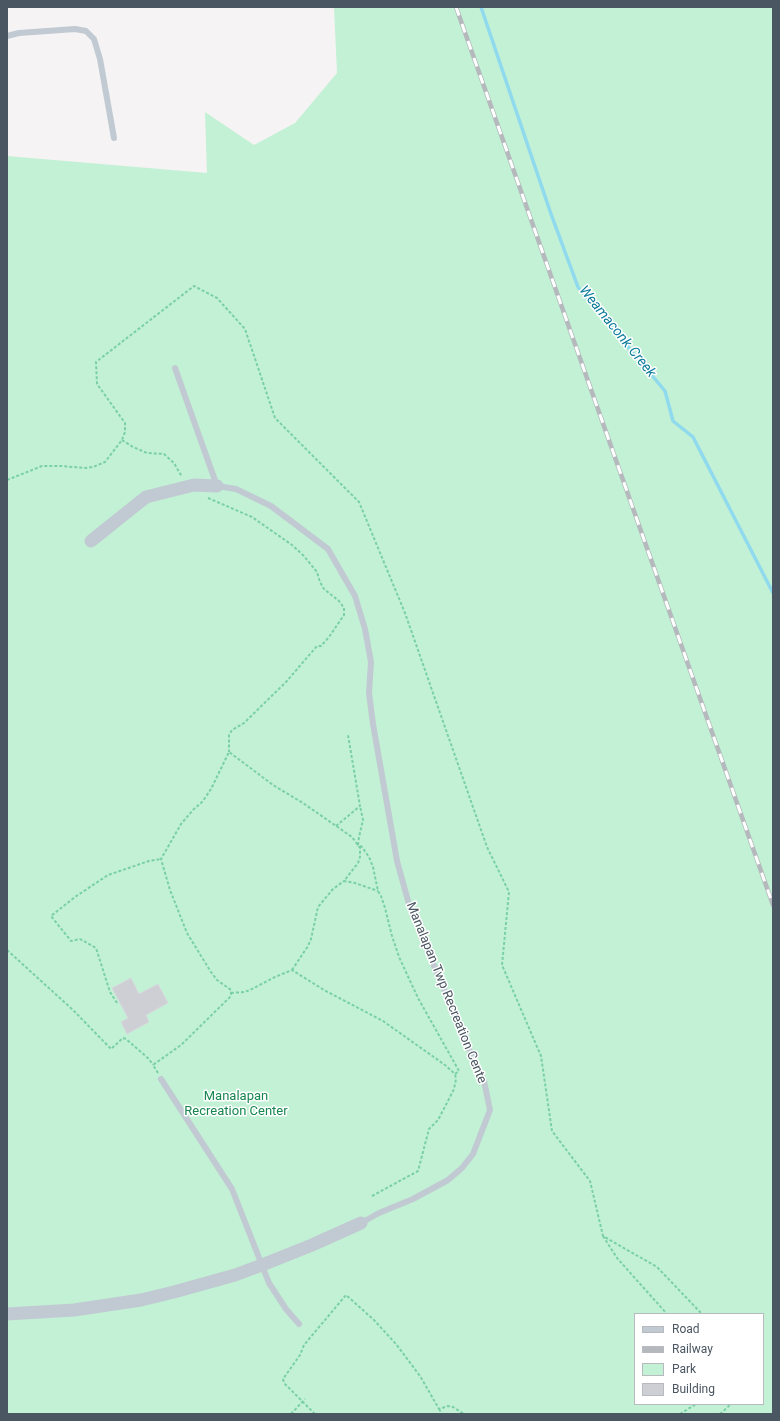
<!DOCTYPE html>
<style>
body{margin:0}
#map{position:relative;width:780px;height:1421px;overflow:hidden;background:#f5f3f3;font-family:Roboto,sans-serif}
canvas{display:block}
.frame{position:absolute;inset:0;border:8px solid #4a5661;pointer-events:none}
.legend{position:absolute;left:634px;top:1313px;width:130px;height:92px;box-sizing:border-box;background:#fff;border:1px solid #b7bbc0;margin:0;padding:5px 7px;list-style:none;font-size:12px;color:#4a5661}
.legend li{display:flex;align-items:center;gap:8px;height:20px}
.legend b{width:20px;border:1px solid #b7bbc0}
</style>
<div id="map">
<canvas width="780" height="1421"></canvas>
<div class="frame"></div>
<ul class="legend">
<li><b style="height:5px;background:#c1cad2"></b>Road</li>
<li><b style="height:5px;background:#b5b8bd"></b>Railway</li>
<li><b style="height:11px;background:#c3f1d5"></b>Park</li>
<li><b style="height:11px;background:#cdcfd5"></b>Building</li>
</ul>
</div>
<script>
const c = document.querySelector('canvas').getContext('2d');
c.lineJoin = 'round';
function paint(path, color) {
  c.fillStyle = color;
  c.fill(path, 'evenodd');
}
function shape(rows) {
  const path = new Path2D();
  for (const r of rows) {
    path.moveTo(r[0], r[1]);
    for (let i = 2; i < r.length; i += 2) path.lineTo(r[i], r[i + 1]);
  }
  return path;
}
function stroke(path, color, width, dash) {
  c.strokeStyle = color;
  c.lineWidth = width;
  c.lineCap = dash ? 'butt' : 'round';
  c.setLineDash(dash || []);
  c.stroke(path);
}
function write(font, color, halo, rows, align = 'center') {
  c.font = font + ' Roboto,sans-serif';
  c.lineWidth = 3;
  c.setLineDash([]);
  c.textBaseline = 'middle';
  c.strokeStyle = halo;
  c.fillStyle = color;
  for (const [text, x, y, turn = 0] of rows) {
    c.save();
    c.translate(x, y);
    c.rotate((+turn || 0) * Math.PI / 180);
    c.textAlign = isNaN(turn) ? turn : align;
    if (halo) c.strokeText(text, 0, 0);
    c.fillText(text, 0, 0);
    c.restore();
  }
}
paint(shape([
 [334,7,773,7,773,1414,7,1414,7,156,207,173,205,112,254,145,295,123,337,73],
 [635,1314,763,1314,763,1404,635,1404]
]), '#c3f1d5');
stroke(shape([
 [481,7,551,214,578,287,665,391,673,421,693,437,773,593]
]), '#90daee', 3.5);
const building = shape([
 [131,978,139,994,158,984,168,1003,146,1015,149,1022,127,1034,121,1022,128,1018,112,988,131,978]
]);
paint(building, '#cdcfd5');
stroke(building, '#d7d9de', 1);
stroke(shape([
 [122,440,133,447,147,453,164,454,174,463,182,477],
 [7,480,42,466,61,466,85,468,93,467,105,462,122,440,125,432,125,423,97,384,96,362,194,286,217,298,245,329,275,418,359,502,405,613,487,847,509,892,502,965,541,1056,552,1131,590,1181,603,1236,657,1267,702,1314],
 [208,498,252,517,292,545,303,555,317,572,320,582,324,589,339,601,344,608,344,615,329,637,321,646,317,646,286,682,244,723,232,730,229,735,229,752],
 [336,826,360,806,348,735],
 [7,950,73,1010,111,1049,123,1038,126,1039,149,1059,153,1065],
 [292,970,308,946,311,939,318,907,333,889,344,881],
 [231,993,244,992,250,990,275,977,292,970,324,990,383,1021,445,1065,455,1074,459,1071,418,998,399,957,392,936,385,908,381,896,378,891,373,867,369,857,362,847,358,845,359,837,363,820,360,806],
 [117,1003,110,992,96,948,80,939,71,941,51,916,75,897,108,875,149,861,161,859],
 [158,1073,153,1065,181,1045,231,996,231,990,217,980,211,972,187,933,170,890,161,859,181,824,193,810,203,801,211,789,229,752,273,785,303,803,352,837,360,848,360,857,358,863,344,881,355,883,378,891],
 [372,1196,418,1171,429,1129,438,1120,450,1097,454,1089,456,1079,455,1074],
 [603,1236,617,1258,667,1314],
 [439,1409,442,1414],
 [291,1414,305,1399],
 [315,1414,284,1383,283,1379,300,1355,304,1345,346,1295,374,1320,396,1344,420,1376,439,1409,448,1406,453,1407,464,1414],
 [680,1414,696,1404],
 [720,1414,731,1404]
]), '#7ad0a6', 2, [3, 2]);
stroke(shape([
 [7,36,19,33,75,29,86,31,94,39,100,59,114,138],
 [175,368,217,486,236,489,271,506,328,549,355,596,365,629,371,662,369,693,373,724,397,861,410,908,468,1047,484,1081,490,1110,473,1154,462,1168,448,1180,413,1199,379,1213,361,1223],
 [161,1079,232,1189,269,1283,286,1309,299,1324]
]), '#c1cad2', 6);
stroke(shape([
 [91,541,146,497,194,485,217,486],
 [7,1314,74,1310,141,1300,174,1292,235,1275,262,1265,312,1245,361,1223]
]), '#c1cad2', 13);
const rail = shape([
 [456,7,773,905]
]);
stroke(rail, '#b5b8bd', 4.5);
stroke(rail, '#fff', 3, [9]);
write('13px', '#4a5661', '#fff', [
 ["Manalapan Twp Recreation Cente",446,993,68]
]);
write('13px', '#17864f', '#fff', [
 ["Manalapan",236,1097],
 ["Recreation Center",236,1112]
]);
write('italic 14px', '#0c7c9b', '#fff', [
 ["Weamaconk Creek",617,332,51]
]);
</script>
